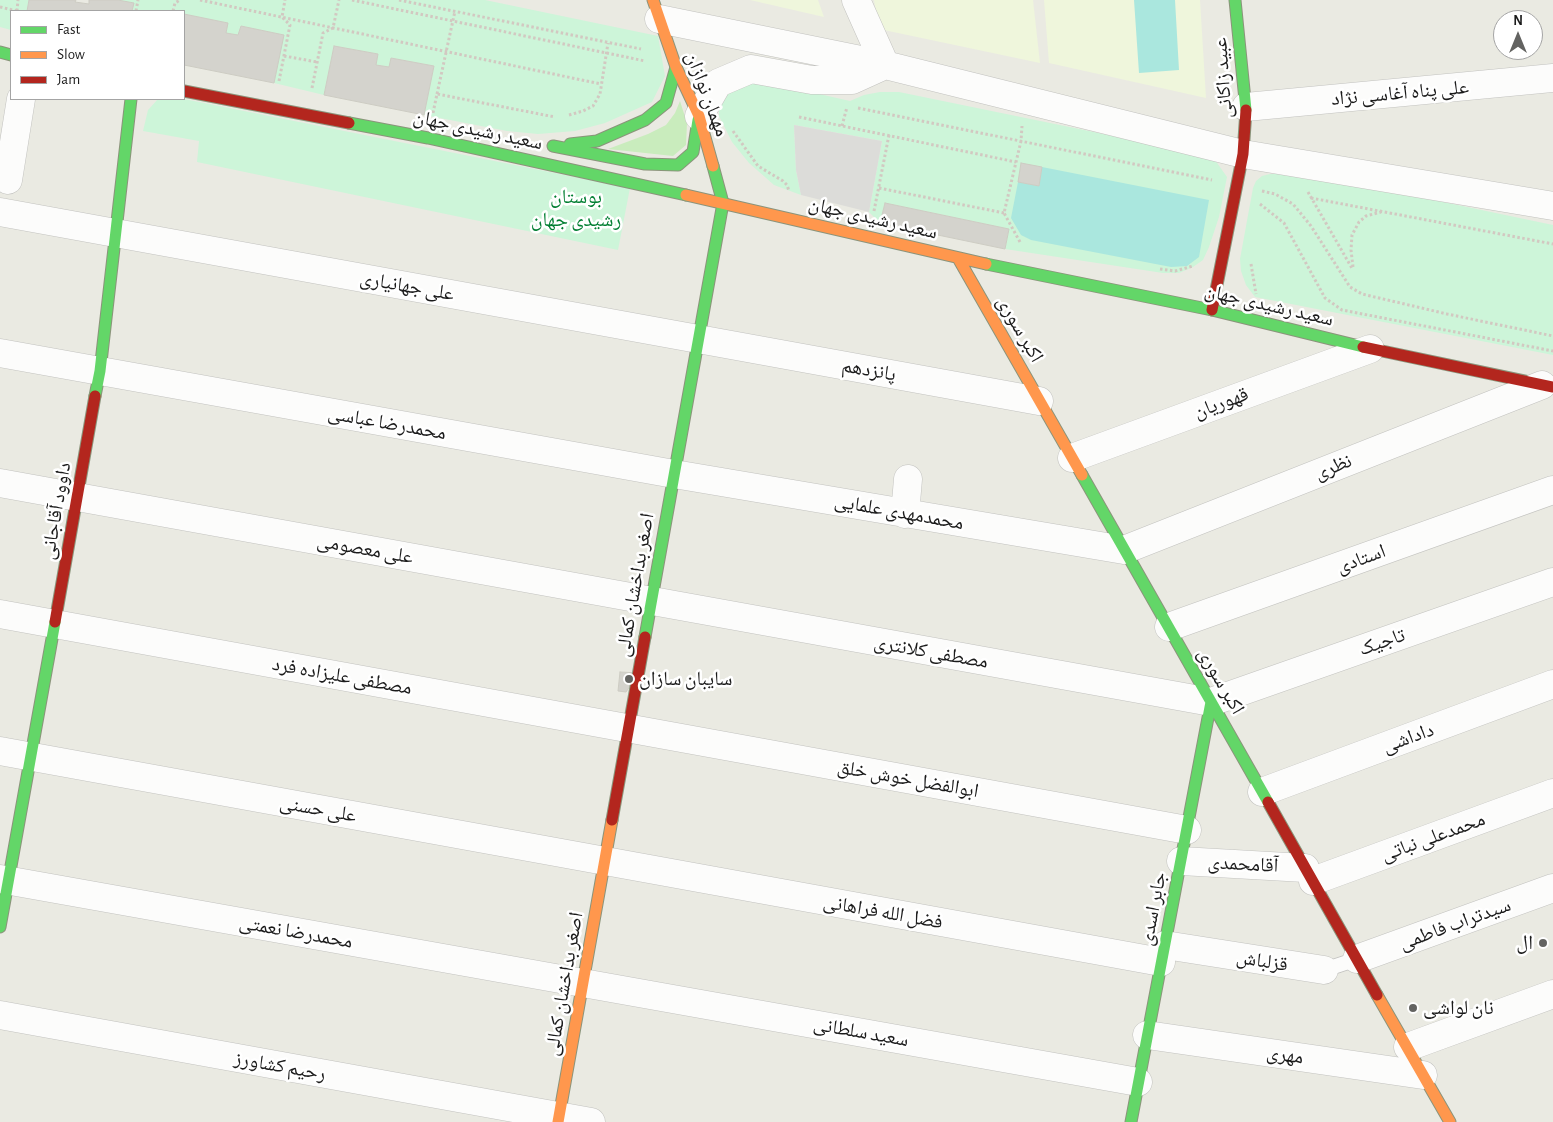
<!DOCTYPE html>
<meta charset="utf-8">
<style>
body{margin:0}
#map{position:relative;width:1553px;height:1122px;overflow:hidden;background:#eaeae2;font-family:"Alegreya Sans",sans-serif}
canvas{display:block}
.legend{position:absolute;left:10px;top:10px;width:175px;height:90px;box-sizing:border-box;background:#fff;border:1px solid #a4a4a4;margin:0;padding:6px 9px;list-style:none;font-size:15px;color:#1b1b1b}
.legend li{display:flex;align-items:center;gap:10px;height:25px}
.legend b{width:25px;border:1px solid #a4a4a4}
.north{position:absolute;left:1493px;top:10px;width:50px;height:50px;box-sizing:border-box;background:#fff;border:1px solid #a4a4a4;border-radius:50%;rotate:0deg;font-size:14px;font-weight:700;line-height:20px;text-align:center;color:#1b1b1b}
.north::after{content:'';display:block;margin:auto;width:18px;height:22px;background:#636361;clip-path:polygon(50% 0,100% 100%,50% 72%,0 100%)}
</style>
<div id="map">
<canvas width="1553" height="1122"></canvas>
<ul class="legend">
<li><b style="height:6px;background:#63d668"></b>Fast</li>
<li><b style="height:6px;background:#ff974d"></b>Slow</li>
<li><b style="height:6px;background:#b3261e"></b>Jam</li>
</ul>
<div class="north">N</div>
</div>
<script>
const c = document.querySelector('canvas').getContext('2d');
c.lineJoin = 'round';
function paint(path, color) {
  c.fillStyle = color;
  c.fill(path, 'evenodd');
}
function shape(rows) {
  const path = new Path2D();
  for (const r of rows) {
    path.moveTo(r[0], r[1]);
    for (let i = 2; i < r.length; i += 2) path.lineTo(r[i], r[i + 1]);
  }
  return path;
}
function stroke(path, color, width, dash) {
  c.strokeStyle = color;
  c.lineWidth = width;
  c.lineCap = dash ? 'butt' : 'round';
  c.setLineDash(dash || []);
  c.stroke(path);
}
function write(font, color, halo, rows, align = 'center') {
  c.font = font + ' "Alegreya Sans","Noto Naskh Arabic",sans-serif';
  c.lineWidth = 5;
  c.setLineDash([]);
  c.textBaseline = 'middle';
  c.strokeStyle = halo;
  c.fillStyle = color;
  for (const [text, x, y, turn = 0] of rows) {
    c.save();
    c.translate(x, y);
    c.rotate((+turn || 0) * Math.PI / 180);
    c.textAlign = isNaN(turn) ? turn : align;
    if (halo) c.strokeText(text, 0, 0);
    c.fillText(text, 0, 0);
    c.restore();
  }
}
paint(shape([
 [750,0,818,0,824,17],
 [874,0,1033,0,1040,63,879,29],
 [1044,0,1200,0,1206,98,1049,63]
]), '#eff6dc');
paint(shape([
 [680,101,687,123,686,145,673,156,608,149,648,134,666,125,675,113]
]), '#c9ecbd');
paint(shape([
 [0,0,29,0,27,11,11,11,11,30,0,27],
 [118,0,485,0,658,36,665,76,652,102,605,123,575,131,538,134,507,131,424,115,434,66,392,58,389,67,376,65,378,54,334,46,324,95,274,83,283,35,241,26,238,35,226,33,227,23,184,14,184,11,132,11,133,3],
 [762,81,850,101,864,95,880,92,899,92,1201,154,1215,160,1227,177,1219,217,1209,247,1203,260,1193,267,1179,273,1163,273,1005,249,1009,229,885,203,880,223,869,212,882,141,794,125,796,170,801,195,774,185,749,163,732,142,719,116,719,104,726,94,750,82],
 [158,99,184,99,630,188,618,250,197,162,199,141,143,131,148,110],
 [1270,174,1278,174,1405,194,1553,225,1553,355,1255,297,1246,285,1241,271,1240,259,1253,188,1256,181,1262,176]
]), '#cdf5d9');
paint(shape([
 [1134,0,1175,0,1179,70,1139,73],
 [1042,167,1209,200,1199,257,1187,266,1171,267,1031,240,1021,235,1011,218,1018,182,1039,186]
]), '#aae7de');
paint(shape([
 [794,125,882,141,869,212,801,195,796,170]
]), '#dcdcd9');
const building = shape([
 [29,0,76,0,75,2,89,4,89,0,118,0,134,3,132,11,27,11,29,0],
 [184,14,228,23,226,33,238,35,241,26,284,35,274,83,184,65,184,14],
 [334,46,378,54,376,65,389,67,391,58,434,66,424,115,324,95,334,46],
 [1021,163,1042,167,1039,186,1018,182,1021,163],
 [885,203,1009,229,1005,249,880,223,885,203],
 [620,672,639,673,626,692,618,691,620,672]
]);
paint(building, '#d4d3cd');
stroke(building, '#cdccc3', 1);
const lane = shape([
 [1324,970,1357,959]
]);
const street = shape([
 [856,0,885,65],
 [659,19,885,65,1243,154,1553,206],
 [1246,107,1553,78],
 [699,116,718,83,751,69,812,80,852,80,885,65],
 [8,180,21,99],
 [0,212,1039,401],
 [0,353,674,474,1124,550,1542,385],
 [1072,458,1370,349],
 [0,483,1211,702,1553,582],
 [905,514,908,479],
 [0,614,1187,830],
 [1169,627,1553,490],
 [0,751,1161,962],
 [1262,792,1553,684],
 [1181,861,1305,868],
 [0,879,1138,1082],
 [1313,881,1553,793],
 [1165,945,1324,970],
 [1357,959,1553,888],
 [0,1015,591,1122],
 [1147,1035,1423,1075],
 [1408,1047,1553,994]
]);
const fast = shape([
 [1235,0,1246,110],
 [0,52,11,55],
 [349,123,428,138,686,195],
 [570,144,597,141,645,120,666,103,676,67],
 [553,146,645,164,678,165,693,152,698,120],
 [986,264,1212,310,1363,347],
 [95,396,100,371,131,99],
 [1082,475,1268,802],
 [645,637,723,203,713,166],
 [0,927,55,622],
 [1131,1122,1211,702]
]);
const slow = shape([
 [653,0,676,67,699,116,713,166],
 [686,195,986,264],
 [958,258,1082,475],
 [1377,995,1450,1122],
 [558,1122,612,820]
]);
const jam = shape([
 [184,91,349,123],
 [1212,310,1243,154,1246,110],
 [1363,347,1553,387],
 [55,622,95,396],
 [1268,802,1377,995],
 [612,820,645,637]
]);
stroke(lane, '#c2c2bf', 16);
stroke(street, '#c2c2bf', 29);
stroke(fast, '#8b947b', 13);
stroke(slow, '#8b947b', 13);
stroke(jam, '#8b947b', 13);
stroke(shape([
 [200,0,601,84],
 [352,0,645,61],
 [399,0,641,49],
 [0,7,17,11],
 [17,11,18,0],
 [136,11,138,0],
 [173,11,175,3,180,0],
 [284,56,317,62],
 [279,81,290,25,282,17,285,0],
 [312,88,323,33,333,28,339,0],
 [437,94,455,11],
 [858,108,1212,180],
 [433,113,437,94,555,117],
 [569,115,583,111,593,106,600,94,608,43],
 [799,117,1016,162],
 [842,126,847,107],
 [733,131,758,166,783,181,787,185,789,191],
 [879,188,1004,213],
 [1262,191,1275,194,1293,204,1311,226,1350,287,1362,294,1447,314,1553,336],
 [1308,192,1353,270],
 [1311,198,1553,244],
 [1260,204,1284,223,1325,298,1342,310,1553,351],
 [874,211,889,135],
 [1020,242,1004,213,1021,141,1022,126],
 [1251,264,1256,294],
 [1353,267,1351,250,1352,235,1359,222,1366,216,1381,212],
 [1160,269,1175,271,1193,266]
]), '#d2c8c1', 3, [2.5, 2.5]);
stroke(lane, '#fcfcfb', 14);
stroke(street, '#fcfcfb', 28);
stroke(fast, '#63d668', 11);
stroke(slow, '#ff974d', 11);
stroke(jam, '#b3261e', 11);
for (const [x, y, r, color] of [
 [629,679,5,"#636361"],
 [1543,943,5,"#636361"],
 [1413,1008,5,"#636361"]
]) {
  const dot = new Path2D();
  dot.arc(x, y, r, 0, 2 * Math.PI);
  c.fillStyle = color;
  c.fill(dot);
  stroke(dot, '#fff', 2);
}
write('20px', '#1b1b1b', '#fff', [
 ["عبید زاکانی",1223,78,-94],
 ["علی پناه آغاسی نژاد",1400,93,-5],
 ["مهمان نوازان",707,94,69],
 ["سعید رشیدی جهان",478,130,12],
 ["سعید رشیدی جهان",873,218,13],
 ["علی جهانیاری",407,286,10],
 ["سعید رشیدی جهان",1269,305,13],
 ["اکبر سوری",1020,329,60],
 ["پانزدهم",869,370,10],
 ["قهوریان",1221,403,-20],
 ["محمدرضا عباسی",387,423,10],
 ["نظری",1333,467,-22],
 ["داوود آقاجانی",56,511,-80],
 ["محمدمهدی علمایی",899,512,10],
 ["علی معصومی",365,549,10],
 ["استادی",1361,559,-20],
 ["اصغر بداخشان کمالی",635,585,-80],
 ["تاجیک",1382,642,-19],
 ["مصطفی کلانتری",931,652,10],
 ["مصطفی علیزاده فرد",342,676,10],
 ["اکبر سوری",1221,681,60],
 ["داداشی",1408,738,-20],
 ["ابوالفضل خوش خلق",908,779,10],
 ["علی حسنی",318,809,10],
 ["محمدعلی نباتی",1433,837,-20],
 ["آقامحمدی",1243,864,3],
 ["جابر اسدی",1153,909,-79],
 ["فضل الله فراهانی",883,912,10],
 ["سیدتراب فاطمی",1455,924,-20],
 ["محمدرضا نعمتی",296,932,10],
 ["قزلباش",1262,961,9],
 ["اصغر بداخشان کمالی",564,984,-80],
 ["سعید سلطانی",861,1032,10],
 ["مهری",1285,1055,8],
 ["رحیم کشاورز",280,1066,10]
]);
write('20px', '#037f33', '#fff', [
 ["بوستان",576,197],
 ["رشیدی جهان",576,220]
]);
write('20px', '#1b1b1b', '#fff', [
 ["سایبان سازان",639,679],
 ["ال",1533,943,"right"],
 ["نان لواشی",1423,1008]
], 'left');
</script>
